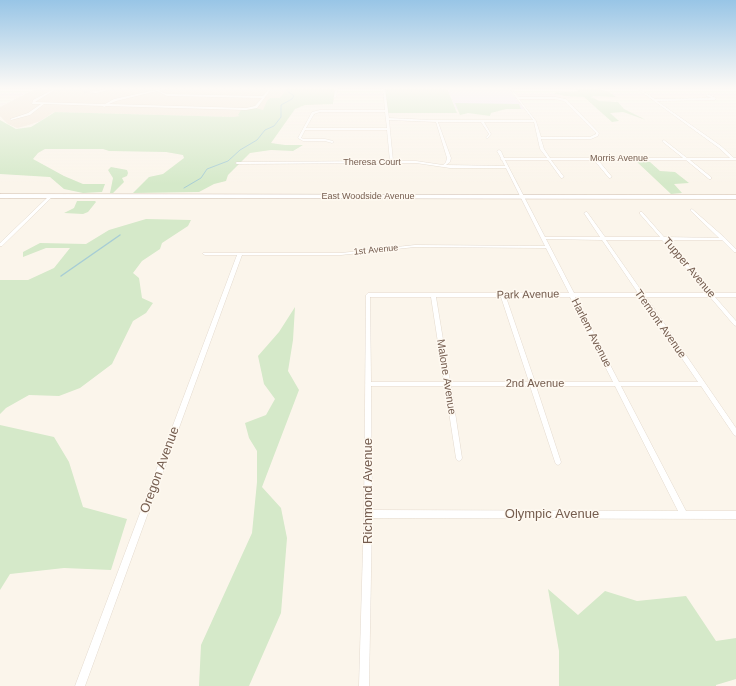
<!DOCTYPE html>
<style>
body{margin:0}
canvas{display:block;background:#fbf5eb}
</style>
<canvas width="736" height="686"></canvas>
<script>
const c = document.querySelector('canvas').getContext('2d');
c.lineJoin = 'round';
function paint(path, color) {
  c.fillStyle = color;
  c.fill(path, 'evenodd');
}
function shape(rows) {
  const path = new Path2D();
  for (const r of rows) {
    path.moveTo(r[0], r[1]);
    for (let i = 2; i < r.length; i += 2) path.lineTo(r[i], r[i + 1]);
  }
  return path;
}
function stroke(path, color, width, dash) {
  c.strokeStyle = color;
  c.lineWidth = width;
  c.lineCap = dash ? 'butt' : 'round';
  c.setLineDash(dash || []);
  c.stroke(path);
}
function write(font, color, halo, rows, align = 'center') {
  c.font = font + ' Helvetica,sans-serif';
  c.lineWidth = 3;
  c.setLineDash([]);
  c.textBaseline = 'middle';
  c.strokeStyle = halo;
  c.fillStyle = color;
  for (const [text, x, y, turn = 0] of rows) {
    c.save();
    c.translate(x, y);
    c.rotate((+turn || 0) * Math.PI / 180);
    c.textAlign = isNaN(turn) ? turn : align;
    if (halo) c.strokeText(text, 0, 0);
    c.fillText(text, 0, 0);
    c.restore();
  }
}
paint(shape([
 [37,88,291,88,265,118,54,112,40,121,29,125,17,128,8,124,0,116,0,107]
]), '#f3e8d9');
paint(shape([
 [447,88,508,88,524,109,456,109]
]), '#f2e7f8');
paint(shape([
 [287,88,335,88,333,104,305,105,295,109,271,143,285,145,303,145,293,151,271,150,250,153,228,175,226,181,214,184,199,192,133,193,149,177,163,174,184,158,183,155,166,152,109,151,103,149,45,149,38,153,33,159,64,176,83,184,105,184,102,192,83,193,64,189,50,177,0,174,0,120,16,129,31,127,55,112,234,117,240,116,238,115,241,110,256,108,263,110,267,101,270,98,280,98],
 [384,88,447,88,457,113,387,113],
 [572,88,597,88,609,92,616,97,593,96,591,97,599,101,618,102,624,109,646,120,623,112,610,113,619,121,612,122,584,97,565,96,553,93,579,91],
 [455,103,519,104,521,109,506,109,491,113,490,116,468,113,460,115],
 [636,161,650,162,660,171,675,172,689,183,674,184,682,193,671,194],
 [111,167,127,170,128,173,127,176,122,178,124,182,113,193,110,193,113,178,108,170],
 [77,201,95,201,96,202,88,212,83,214,64,213,74,208],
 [146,219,191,220,188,226,162,243,160,249,142,261,133,273,139,278,142,298,153,303,146,313,133,321,112,364,80,388,59,396,29,395,6,408,0,414,0,280,28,280,54,268,70,248,46,248,23,257,23,252,40,243,86,244,109,230],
 [295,307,293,340,288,371,299,390,262,487,281,508,287,538,281,613,249,686,199,686,201,645,252,533,257,482,257,451,249,438,245,423,266,415,275,399,264,384,258,356,279,332],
 [0,425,54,437,69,462,83,507,127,519,111,570,64,568,10,574,0,590],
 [548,589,578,615,605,591,637,601,686,596,716,641,736,638,736,679,716,685,716,686,559,686,559,651]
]), '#d5e9c9');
stroke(shape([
 [184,188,201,178,207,169,228,161,240,150,257,140,265,130,274,126,281,117,281,105,292,99,294,96,286,90,288,88]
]), '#a7cdd5', 1);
stroke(shape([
 [61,276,120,235]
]), '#a7cdd5', 1.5);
const street = shape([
 [56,88,58,88,35,102,105,104,114,99,165,88,168,88,159,91,167,94,263,96,270,88,272,88,257,108,246,110,106,106,104,107,103,106,44,104,30,115,11,120,10,119,28,113,41,104,32,104,33,100,56,88],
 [157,91,167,96,262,98,255,106,246,108,109,104,116,101,157,91],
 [114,88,118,88,96,93,84,92,96,91,114,88],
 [336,88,338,88,336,97,335,98,334,97,336,88],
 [383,88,385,88,389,118,430,120,533,120,509,88,511,88,518,97,555,97,566,99,599,133,598,136,591,139,541,139,544,149,550,158,683,158,663,142,662,141,664,140,687,158,730,158,719,148,636,88,638,88,655,99,712,98,706,96,707,94,716,98,715,100,657,101,721,146,734,158,736,158,736,160,690,160,711,177,711,179,709,179,686,160,598,160,612,177,610,178,609,178,594,160,551,160,564,177,562,178,561,178,548,160,505,160,545,237,600,237,584,213,586,212,587,212,605,237,660,237,640,214,640,212,642,212,664,237,719,238,691,211,690,210,692,209,725,238,736,249,736,252,734,252,722,240,666,240,713,293,736,293,736,297,715,297,736,321,736,326,734,325,710,297,646,297,736,428,736,436,734,435,701,386,621,386,686,511,736,511,736,519,372,518,369,686,359,686,364,514,366,295,368,293,569,293,546,248,415,247,341,255,242,255,85,686,75,686,237,255,205,255,203,254,203,253,341,253,415,245,545,246,506,168,450,168,416,163,394,163,392,164,390,163,237,164,235,163,237,162,390,161,387,130,305,130,301,138,304,139,325,139,333,141,334,142,332,143,325,141,303,141,298,138,312,112,320,110,385,110,383,88],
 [519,99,555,99,564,101,596,133,596,134,590,137,541,137,536,121,519,99],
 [320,112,385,112,387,128,306,128,314,114,320,112],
 [389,120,436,122,447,158,446,162,443,165,416,161,393,161,389,120],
 [438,122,481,122,489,134,486,138,487,139,491,134,484,122,534,122,540,149,547,158,504,158,501,151,499,150,497,151,501,158,500,159,502,160,505,166,446,165,450,162,451,158,438,122],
 [546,239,602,240,638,293,574,293,546,239],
 [606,240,662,240,707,293,643,293,606,240],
 [370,297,431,297,444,382,371,382,370,297],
 [436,297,501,297,529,382,450,382,436,297],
 [506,297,570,297,613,382,535,382,506,297],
 [575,297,640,297,698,382,619,382,575,297],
 [371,386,445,386,456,458,457,460,459,461,461,460,462,458,451,386,530,386,555,462,556,464,558,465,560,464,561,462,536,386,615,386,678,511,372,510,371,386],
 [50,195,53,196,2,246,0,246,0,243,50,195]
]);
const secondary = shape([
 [0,194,736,195,736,199,0,198,0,194]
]);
stroke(street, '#cdbeb1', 0.5);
stroke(secondary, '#d0beae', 1);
paint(street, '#fff');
paint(secondary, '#fff');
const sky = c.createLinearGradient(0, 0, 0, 184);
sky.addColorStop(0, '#98c5e6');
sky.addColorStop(0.48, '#fdfaf6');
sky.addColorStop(1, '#fdfaf600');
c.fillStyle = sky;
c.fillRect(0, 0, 736, 184);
write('9px', '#755d4f', '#fef9f1', [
 ["Morris Avenue",619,159],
 ["Theresa Court",372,163],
 ["East Woodside Avenue",368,197],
 ["1st Avenue",376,250,-6]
]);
write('11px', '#755d4f', '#fef9f1', [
 ["Tupper Avenue",689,268,50],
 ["Park Avenue",528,295,-1],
 ["Tremont Avenue",660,324,55],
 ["Harlem Avenue",591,333,63],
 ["Malone Avenue",446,377,81],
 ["2nd Avenue",535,384]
]);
write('13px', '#755d4f', '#fef9f1', [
 ["Oregon Avenue",160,470,-70],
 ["Richmond Avenue",368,491,-90],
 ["Olympic Avenue",552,514]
]);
</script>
